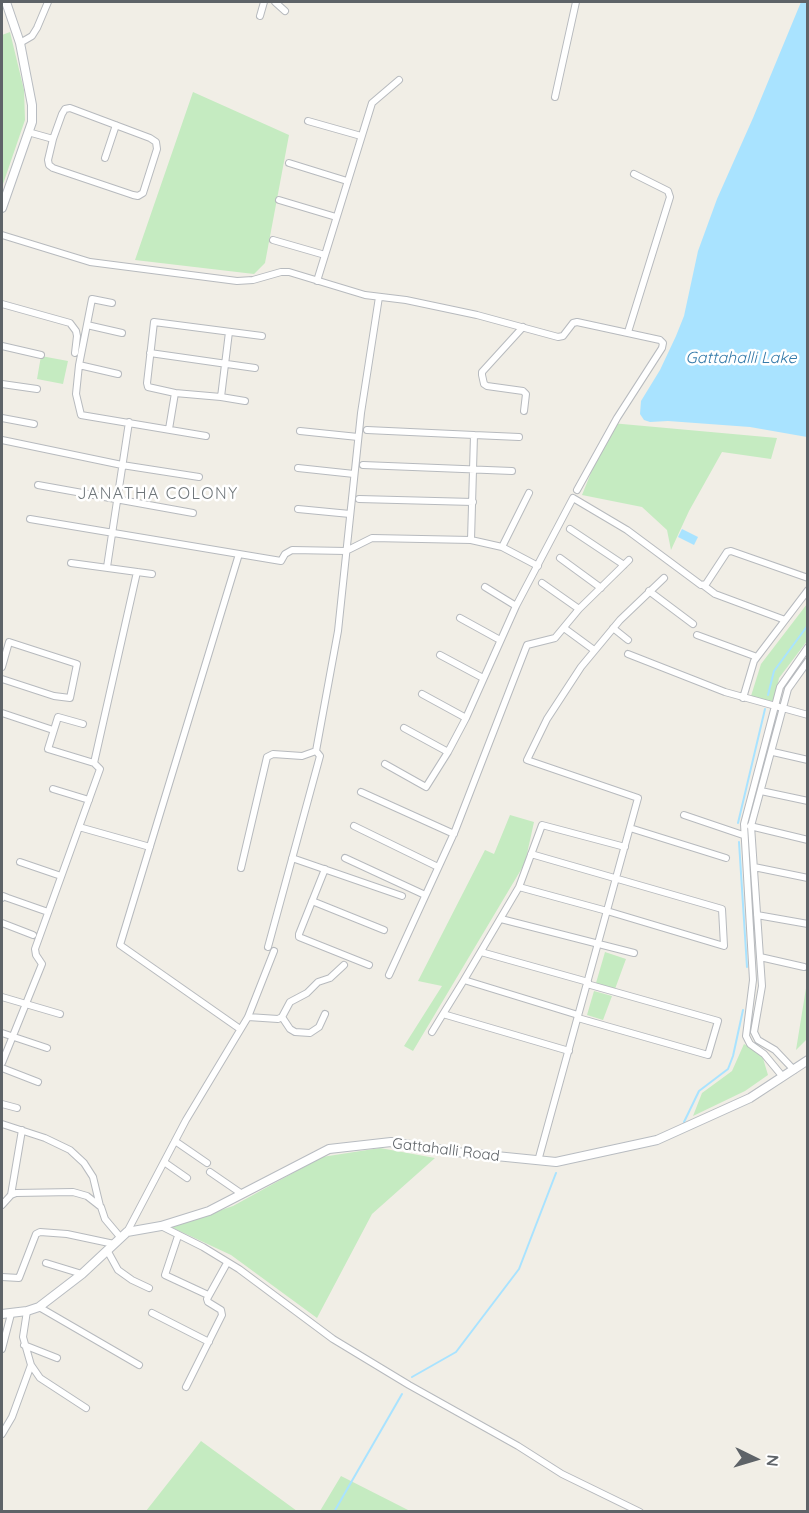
<!DOCTYPE html>
<style>
body{margin:0}
#map{position:relative;width:809px;height:1513px;overflow:hidden;background:#f1eee6;font-family:Quicksand,sans-serif}
canvas{display:block}
.frame{position:absolute;inset:0;border:3px solid #5e6368;pointer-events:none}
.north{position:absolute;left:725px;top:1429px;width:60px;height:60px;-webkit-text-stroke:4px #fff;paint-order:stroke;rotate:95deg;font-size:16px;font-weight:700;line-height:24px;text-align:center;color:#5e6368}
.north::after{content:'';display:block;margin:auto;width:21px;height:27px;background:#5e6368;clip-path:polygon(50% 0,100% 100%,50% 72%,0 100%)}
</style>
<div id="map">
<canvas width="809" height="1513"></canvas>
<div class="frame"></div>
<div class="north">N</div>
</div>
<script>
const c = document.querySelector('canvas').getContext('2d');
c.lineJoin = 'round';
function paint(path, color) {
  c.fillStyle = color;
  c.fill(path, 'evenodd');
}
function shape(rows) {
  const path = new Path2D();
  for (const r of rows) {
    path.moveTo(r[0], r[1]);
    for (let i = 2; i < r.length; i += 2) path.lineTo(r[i], r[i + 1]);
  }
  return path;
}
function stroke(path, color, width, dash) {
  c.strokeStyle = color;
  c.lineWidth = width;
  c.lineCap = dash ? 'butt' : 'round';
  c.setLineDash(dash || []);
  c.stroke(path);
}
function write(font, color, halo, rows, align = 'center') {
  c.font = font + ' Quicksand,sans-serif';
  c.lineWidth = 5;
  c.setLineDash([]);
  c.textBaseline = 'middle';
  c.strokeStyle = halo;
  c.fillStyle = color;
  for (const [text, x, y, turn = 0] of rows) {
    c.save();
    c.translate(x, y);
    c.rotate((+turn || 0) * Math.PI / 180);
    c.textAlign = isNaN(turn) ? turn : align;
    if (halo) c.strokeText(text, 0, 0);
    c.fillText(text, 0, 0);
    c.restore();
  }
}
paint(shape([
 [10,32,24,90,25,120,2,187,2,35],
 [193,92,289,135,265,263,254,274,135,260],
 [41,356,68,361,63,384,37,379],
 [611,423,777,438,771,459,722,452,689,511,671,550,667,530,642,507,582,495],
 [807,604,807,641,779,678,774,703,751,696,761,664],
 [510,815,534,822,525,863,413,1051,404,1046,442,986,418,981,485,850,494,854],
 [605,952,626,959,615,989,596,983],
 [807,982,807,1039,796,1050],
 [594,991,612,996,603,1020,587,1015],
 [744,1044,762,1055,768,1075,745,1091,693,1116,702,1093,732,1071],
 [380,1148,435,1158,372,1214,317,1318,231,1255,171,1227,233,1206,322,1157],
 [201,1441,297,1511,146,1511],
 [341,1476,410,1511,320,1511]
]), '#c5ebc1');
paint(shape([
 [801,2,808,2,807,437,750,427,668,421,650,422,644,420,640,414,641,401,660,370,676,336,684,316,698,251,717,199,753,118],
 [682,529,698,537,694,545,678,537]
]), '#a9e3ff');
stroke(shape([
 [768,695,774,671,808,625],
 [738,823,765,709],
 [739,842,747,967],
 [684,1122,699,1091,728,1069,733,1056,743,1010],
 [412,1377,456,1352,519,1269,556,1173],
 [334,1512,402,1394]
]), '#a9e3ff', 2);
const street = shape([
 [275,2,285,11],
 [260,16,264,2],
 [20,43,32,36,37,28,48,2],
 [555,97,576,2],
 [308,121,361,136],
 [28,132,53,139,62,114,65,109,70,108,150,138,156,142,157,149,143,193,138,196,133,195,53,168,49,165,48,160,53,139],
 [105,158,116,125],
 [289,163,347,181],
 [279,200,336,217],
 [2,235,90,262,237,281,253,280,281,272,289,272,365,295,406,300,477,315,558,337,563,336,573,323,577,322,660,340,663,343,662,348,617,418,577,490],
 [273,240,325,255],
 [317,281,372,103,399,80],
 [112,303,92,299,79,365,76,394,81,415,206,436],
 [2,304,70,323,76,331,77,336,75,353],
 [87,325,122,333],
 [523,327,482,372,482,375,484,384,487,386,523,391,526,394,524,411],
 [628,332,670,197,668,191,634,174],
 [2,346,41,355],
 [150,353,255,368],
 [79,365,118,374],
 [2,384,37,389],
 [175,393,221,397,229,332],
 [221,397,245,401],
 [2,418,34,424],
 [169,429,175,393,148,387,147,383,154,322,262,336],
 [367,430,474,435,471,540],
 [300,431,358,437],
 [474,435,519,437],
 [2,440,122,465,199,477],
 [363,465,512,471],
 [298,468,354,474],
 [38,485,193,513],
 [529,493,502,547,538,566],
 [359,499,473,502],
 [298,509,350,514],
 [30,519,281,561,285,554,292,550,346,551,372,538,471,540,502,547],
 [570,529,624,565],
 [239,554,120,945,240,1029],
 [560,558,601,588],
 [71,563,152,574],
 [107,567,129,422],
 [542,583,579,609],
 [703,585,715,594,785,620],
 [485,587,516,606],
 [649,591,693,624],
 [460,618,500,640],
 [564,628,594,650],
 [613,628,628,640],
 [697,635,757,657],
 [628,654,725,692,808,715],
 [440,655,483,678],
 [2,667,9,642,77,664,70,698,54,696,2,679],
 [422,694,466,718],
 [743,698,754,661,808,590],
 [2,713,53,730],
 [83,724,58,717,48,749,94,763],
 [404,728,448,752],
 [773,752,808,760],
 [385,764,426,787,448,752,466,718,516,606,573,498,627,530,701,585,706,584,727,552,731,551,808,578],
 [53,789,89,800],
 [761,791,808,801],
 [361,792,454,834],
 [684,815,743,835],
 [354,826,438,867],
 [750,826,808,840],
 [79,827,150,847],
 [630,828,726,858],
 [292,858,402,896],
 [345,858,425,895],
 [20,862,61,876],
 [754,867,808,878],
 [241,868,267,757,273,754,302,756,316,751],
 [325,869,299,934,299,937,369,965],
 [519,887,607,911,724,946,722,909,531,854],
 [2,898,3,896,8,898,48,912],
 [312,901,384,930],
 [757,915,808,924],
 [501,919,634,953],
 [2,923,33,935],
 [268,947,320,756,316,751,338,631,361,413,379,297],
 [481,952,588,982],
 [760,957,804,967],
 [389,975,455,831,527,645,555,638,579,609,629,560],
 [464,980,443,1014,569,1051],
 [2,997,60,1014],
 [578,1015,464,980,519,887,542,825,625,847],
 [248,1017,278,1019,282,1017,290,1002,307,993,318,982,330,978,344,965],
 [282,1017,290,1029,295,1032,310,1033,319,1027,325,1014],
 [578,1018,708,1055,718,1021,587,984],
 [432,1032,443,1014],
 [2,1033,47,1048],
 [2,1063,42,964,36,955,35,949,100,769,94,763,137,572],
 [2,1068,38,1082],
 [794,1070,775,1050,758,1040,754,1032,762,986,751,826,788,689,808,661],
 [783,1077,764,1054,750,1044,746,1036,753,980,744,824,780,687,808,647],
 [2,1104,17,1108],
 [2,1124,45,1138,70,1150,84,1163,93,1177,100,1206],
 [175,1141,207,1163],
 [538,1161,638,798,527,760,547,719,581,667,620,620,664,578],
 [164,1162,187,1178],
 [210,1172,242,1194],
 [11,1195,22,1130],
 [2,1205,11,1195,16,1193,73,1192,87,1196,101,1207,105,1219,121,1238],
 [161,1226,203,1247,239,1269,333,1339,409,1385,518,1446,562,1474,640,1512],
 [127,1232,186,1120,248,1017,274,951],
 [178,1236,165,1275,208,1295],
 [107,1250,118,1270,132,1280,149,1288],
 [46,1263,82,1274],
 [2,1277,19,1278,36,1234,40,1232,67,1234,114,1244],
 [39,1307,139,1365],
 [27,1311,23,1337,31,1365,40,1378,86,1408],
 [152,1313,209,1342],
 [24,1345,57,1358],
 [2,1349,11,1314],
 [186,1387,222,1315,221,1310,208,1302,207,1299,227,1263],
 [2,1434,12,1417,31,1365]
]);
const secondary = shape([
 [2,208,32,122,32,105,20,43,6,2],
 [2,1314,27,1311,39,1307,82,1274,127,1232,161,1226,209,1211,329,1149,391,1142,456,1152,556,1162,657,1140,750,1098,808,1060]
]);
stroke(street, '#b7babe', 8);
stroke(secondary, '#b8bcc1', 10);
stroke(street, '#fff', 6);
stroke(secondary, '#fff', 8);
write('15px', '#5e6368', '#fff', [
 ["Gattahalli Road",446,1150,7]
]);
write('italic 16px', '#357baa', '#fff', [
 ["Gattahalli Lake",741,358]
]);
c.letterSpacing = '1.5px';
write('16px', '#6f767a', '#fff', [
 ["JANATHA COLONY",158,494]
]);
c.letterSpacing = '0px';
</script>
